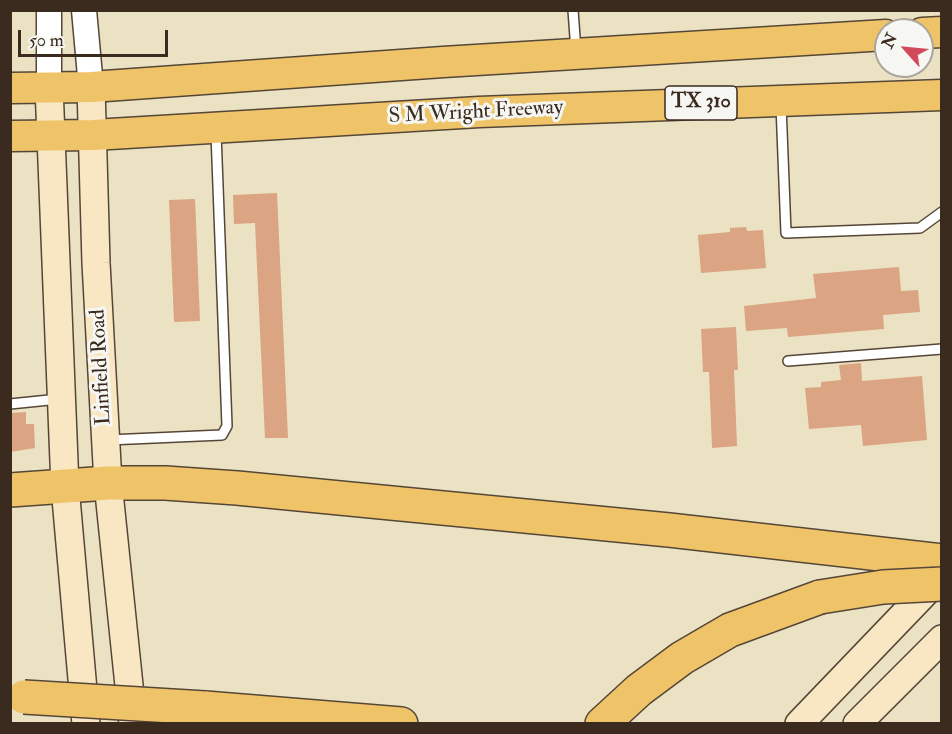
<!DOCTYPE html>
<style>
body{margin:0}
#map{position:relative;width:952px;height:734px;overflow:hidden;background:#eae2c3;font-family:"IM FELL Double Pica",serif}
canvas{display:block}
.frame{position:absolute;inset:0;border:12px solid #3b2a1e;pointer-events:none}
.north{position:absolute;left:874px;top:18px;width:60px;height:60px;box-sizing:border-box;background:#f6f6f2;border:2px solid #aba49d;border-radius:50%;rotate:297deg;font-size:16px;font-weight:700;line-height:24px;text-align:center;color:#3b2a1e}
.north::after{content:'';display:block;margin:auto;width:21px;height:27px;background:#d1495b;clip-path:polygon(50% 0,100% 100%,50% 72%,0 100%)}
.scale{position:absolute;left:18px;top:30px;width:150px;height:27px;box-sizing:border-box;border:3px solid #3b2a1e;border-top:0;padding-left:8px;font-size:18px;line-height:21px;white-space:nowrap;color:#3b2a1e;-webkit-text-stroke:4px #f6f6f2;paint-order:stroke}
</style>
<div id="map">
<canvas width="952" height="734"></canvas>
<div class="frame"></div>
<div class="north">N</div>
<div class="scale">50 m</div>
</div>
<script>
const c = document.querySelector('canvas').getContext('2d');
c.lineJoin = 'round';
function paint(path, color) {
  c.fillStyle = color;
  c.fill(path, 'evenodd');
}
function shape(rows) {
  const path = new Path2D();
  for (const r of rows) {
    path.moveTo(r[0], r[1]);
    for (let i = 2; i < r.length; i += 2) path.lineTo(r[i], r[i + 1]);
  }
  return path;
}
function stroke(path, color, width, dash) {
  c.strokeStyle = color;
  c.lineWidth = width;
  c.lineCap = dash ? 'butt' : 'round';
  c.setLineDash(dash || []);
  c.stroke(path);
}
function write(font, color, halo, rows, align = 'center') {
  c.font = font + ' "IM FELL Double Pica",serif';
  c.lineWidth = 6;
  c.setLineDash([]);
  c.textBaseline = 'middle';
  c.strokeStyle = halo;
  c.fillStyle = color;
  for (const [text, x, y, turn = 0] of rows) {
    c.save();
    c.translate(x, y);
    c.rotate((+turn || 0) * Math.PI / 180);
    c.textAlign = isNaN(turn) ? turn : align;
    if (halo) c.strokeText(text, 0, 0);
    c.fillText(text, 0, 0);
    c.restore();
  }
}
paint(shape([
 [277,193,288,438,265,438,255,223,234,224,233,195],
 [195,199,200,321,174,322,169,200],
 [746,227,747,231,763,230,766,268,701,273,698,235,730,232,730,228],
 [899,267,901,291,918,290,920,312,883,315,884,329,788,337,787,328,746,331,744,306,816,298,813,274],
 [736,327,738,370,734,370,737,446,712,448,709,372,703,372,701,329],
 [861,363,862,381,922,376,927,440,863,446,861,425,809,429,805,388,821,387,821,382,841,380,839,365],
 [26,412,26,424,34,424,35,448,10,452,10,413]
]), '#dba482');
const service = shape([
 [573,10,576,51],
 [781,105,786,233,920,228,942,212],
 [788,361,942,349],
 [10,404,59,399],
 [108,440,222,435,227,426,216,133]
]);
const tertiary = shape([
 [49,10,49,87],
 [84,10,91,87]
]);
const secondary = shape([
 [49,87,65,487,86,724],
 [91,87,96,263,108,483,133,724],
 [799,724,941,576],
 [857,724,942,639]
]);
const primary = shape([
 [922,33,942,32],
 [10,88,91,87,443,62,886,35],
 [10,136,93,135,479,112,942,95]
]);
const motorway = shape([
 [10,490,108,483,165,483,237,488,669,530,942,561],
 [205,708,401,724],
 [602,724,639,690,682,658,730,630,820,597]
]);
stroke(service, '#554637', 12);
stroke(tertiary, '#554637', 27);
stroke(secondary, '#554637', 30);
stroke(primary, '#554637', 33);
stroke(motorway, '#554637', 36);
stroke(service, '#fff', 9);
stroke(tertiary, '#fff', 24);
stroke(secondary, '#f9e7c3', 27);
stroke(primary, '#efc469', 30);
stroke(motorway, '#efc469', 33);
const motorwayBridge = shape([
 [820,597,883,587,942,584],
 [24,697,205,708]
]);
stroke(motorwayBridge, '#554637', 36, []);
stroke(motorwayBridge, '#efc469', 33);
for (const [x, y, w] of [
 [701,103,72]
]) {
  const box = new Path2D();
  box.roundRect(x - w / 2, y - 17, w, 34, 4.5);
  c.fillStyle = '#f6f6f2';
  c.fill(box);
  stroke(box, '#3b2a1e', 1.5);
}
write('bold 20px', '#3b2a1e', null, [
 ["TX 310",701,103]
]);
write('21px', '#3b2a1e', '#f6f6f2', [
 ["S M Wright Freeway",476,113,-3],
 ["Linfield Road",102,367,-93]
]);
</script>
